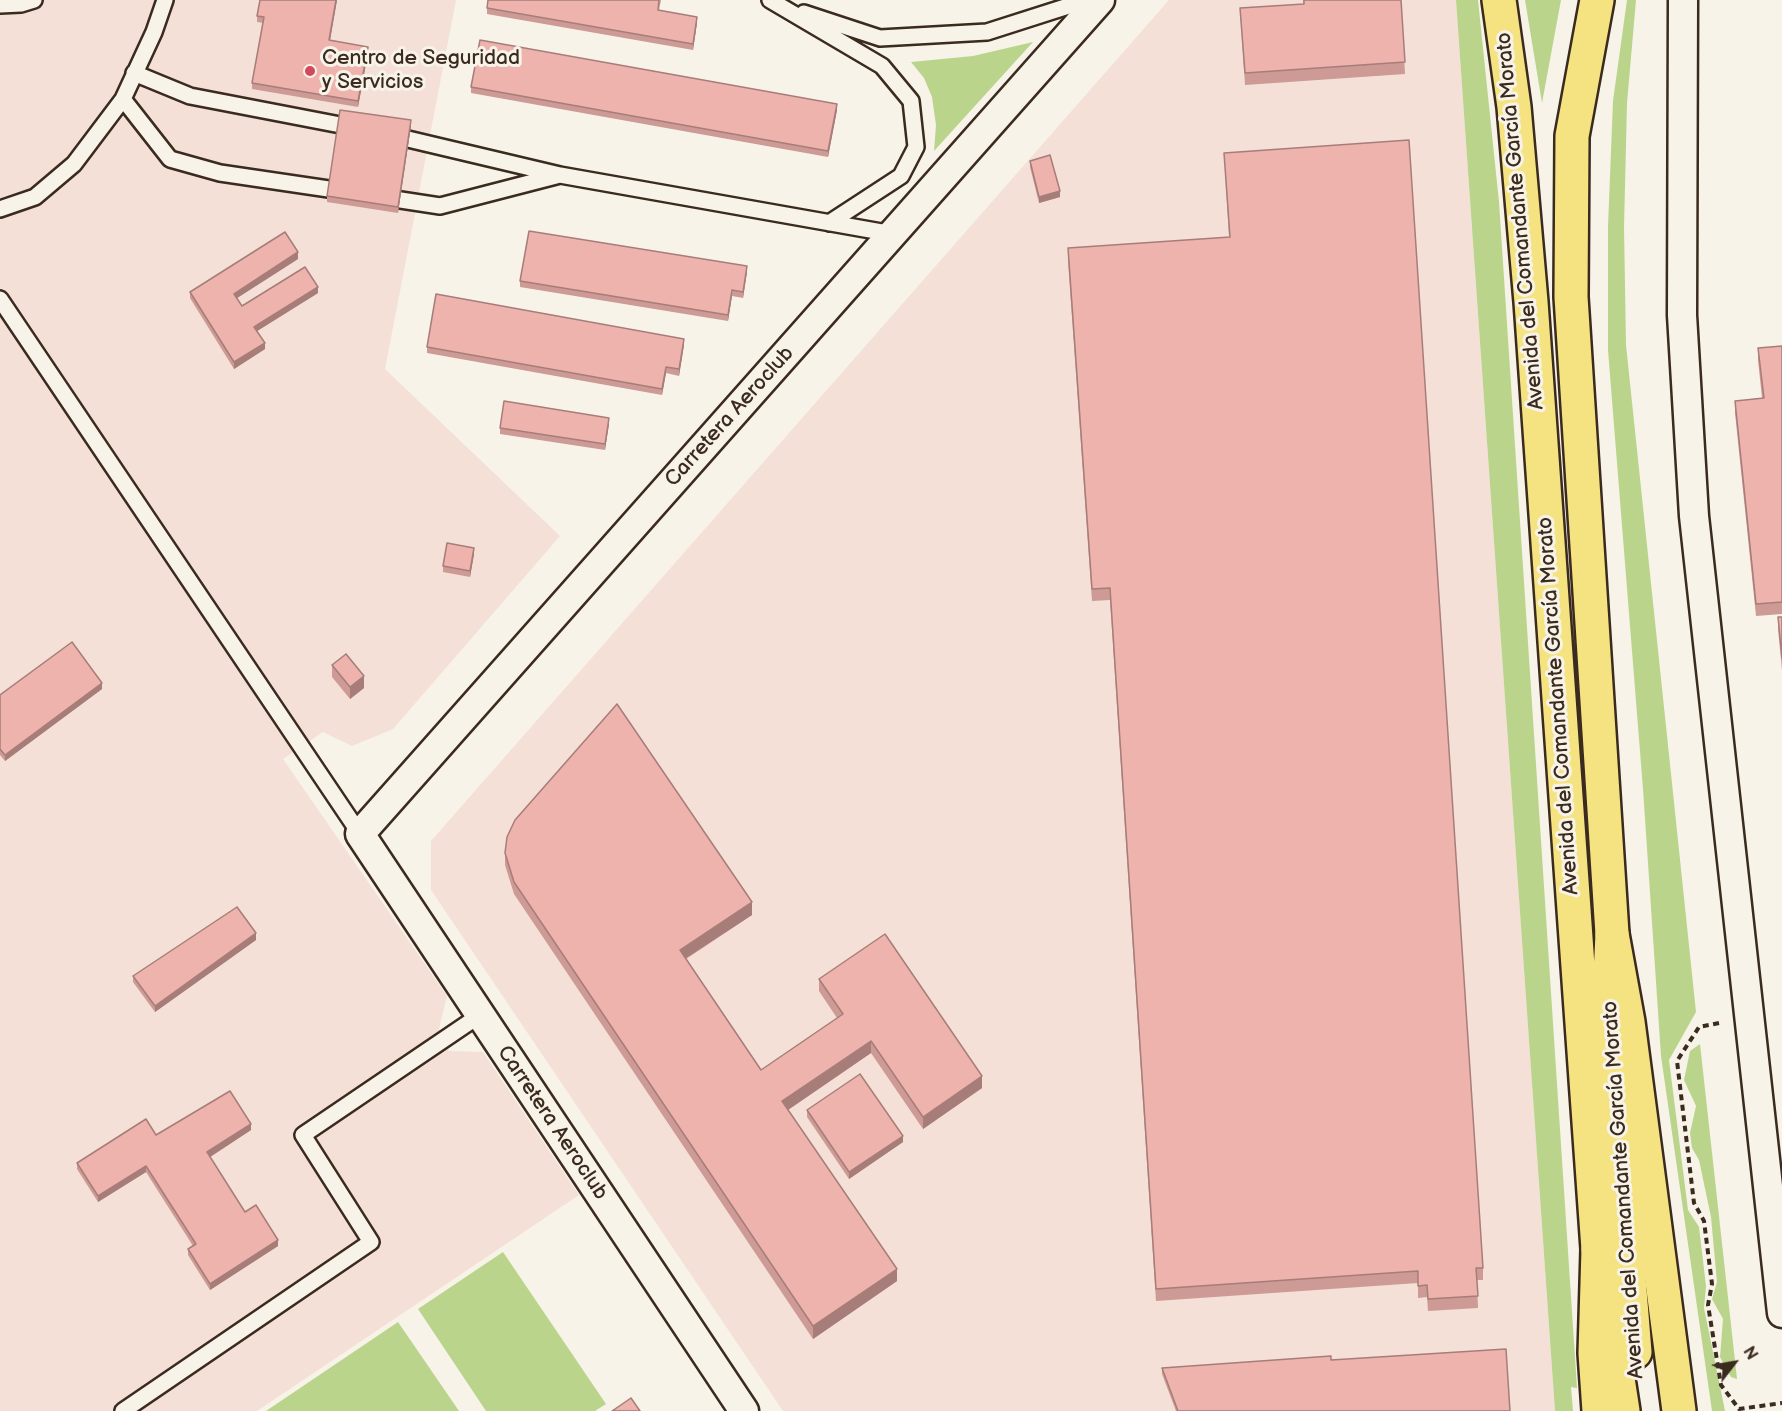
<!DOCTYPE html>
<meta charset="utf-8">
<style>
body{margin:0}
#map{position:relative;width:1782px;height:1411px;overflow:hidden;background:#f7f3e8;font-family:"Balsamiq Sans",sans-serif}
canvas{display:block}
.north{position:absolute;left:1704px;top:1333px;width:60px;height:60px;-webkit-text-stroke:4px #f7f3e8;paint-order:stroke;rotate:59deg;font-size:16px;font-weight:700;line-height:24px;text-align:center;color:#3b2a1e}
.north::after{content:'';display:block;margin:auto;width:21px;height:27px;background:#3b2a1e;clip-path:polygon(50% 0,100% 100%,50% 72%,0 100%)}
</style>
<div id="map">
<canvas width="1782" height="1411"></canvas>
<div class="north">N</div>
</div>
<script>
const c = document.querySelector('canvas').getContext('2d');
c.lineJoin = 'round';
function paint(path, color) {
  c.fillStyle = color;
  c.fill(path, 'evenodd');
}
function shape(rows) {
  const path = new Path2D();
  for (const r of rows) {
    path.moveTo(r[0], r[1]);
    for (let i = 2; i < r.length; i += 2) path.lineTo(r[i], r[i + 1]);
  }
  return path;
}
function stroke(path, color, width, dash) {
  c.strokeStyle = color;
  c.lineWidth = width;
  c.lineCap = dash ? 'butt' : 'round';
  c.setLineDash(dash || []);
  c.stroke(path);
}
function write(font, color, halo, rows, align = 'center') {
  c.font = font + ' "Balsamiq Sans",sans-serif';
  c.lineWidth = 6;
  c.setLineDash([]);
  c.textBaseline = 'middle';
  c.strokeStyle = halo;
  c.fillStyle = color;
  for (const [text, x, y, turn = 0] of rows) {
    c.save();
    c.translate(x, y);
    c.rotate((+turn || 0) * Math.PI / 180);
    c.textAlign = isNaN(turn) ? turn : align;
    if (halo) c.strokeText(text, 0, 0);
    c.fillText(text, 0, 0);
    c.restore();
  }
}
paint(shape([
 [0,0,456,0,385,369,560,536,393,729,352,746,323,732,283,759,447,996,438,1033,449,1051,483,1052,579,1195,257,1411,0,1411],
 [1169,0,1456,0,1555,1411,783,1411,431,890,431,841]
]), '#f4e0d6');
paint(shape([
 [1456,0,1478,0,1499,202,1577,1388,1571,1387,1573,1411,1555,1411],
 [1525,0,1561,0,1542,103],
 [1627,0,1636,0,1627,103,1624,227,1626,345,1696,1012,1669,1060,1688,1210,1699,1227,1706,1286,1704,1308,1725,1411,1712,1411,1661,1056,1643,789,1608,350,1608,226,1613,101],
 [1033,42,934,151,936,125,932,97,924,78,911,62,973,56],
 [1700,1044,1737,1379,1731,1377,1720,1357,1723,1319,1712,1299,1717,1282,1711,1217,1699,1160,1692,1148,1690,1133,1696,1106,1684,1080,1690,1051],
 [503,1252,606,1404,595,1411,486,1411,418,1309],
 [398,1322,459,1411,266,1411]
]), '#bad48c');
const service = shape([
 [770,0,882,66,911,101,916,147,901,176,829,223],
 [0,5,21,4,34,0],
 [804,13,880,38,987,32,1087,0],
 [134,73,190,96,356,128],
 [123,99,170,159,220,173,349,192],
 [560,175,893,234],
 [381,197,440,206,560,175,391,135],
 [0,209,35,197,74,164,123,99,154,32,165,0],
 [0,299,360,834],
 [123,1411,371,1242,303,1135,480,1015]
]);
const minor = shape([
 [1683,0,1682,315,1694,516,1782,1313],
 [744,1411,360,834,1100,0]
]);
const primary = shape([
 [1499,0,1514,107,1531,302,1598,1249,1623,1411],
 [1597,0,1572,136,1571,297,1612,934,1608,1018,1635,1352]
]);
const motorway = shape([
 [1612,934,1628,1022,1679,1411],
 [1598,1249,1595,1353,1599,1411]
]);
stroke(service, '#3b2a1e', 20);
stroke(minor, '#3b2a1e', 33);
stroke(primary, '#3b2a1e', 38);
stroke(motorway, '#3b2a1e', 38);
stroke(shape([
 [1719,1023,1699,1027,1677,1061,1694,1203,1704,1221,1712,1284,1708,1305,1721,1385,1739,1409,1782,1403]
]), '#3b2a1e', 4, [6, 4.5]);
stroke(service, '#f7f3e8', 15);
stroke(minor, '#f7f3e8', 28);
stroke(primary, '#f5e382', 33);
stroke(motorway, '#f5e382', 33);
paint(shape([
 [260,0,337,0,330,40,368,53,358,107,252,89,252,83,263,23,257,22,257,16],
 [661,0,659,10,697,23,693,50,487,14,487,8],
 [1303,0,1401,0,1405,74,1245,85,1240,8,1303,4],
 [471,87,837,110,828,157,471,93],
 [411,126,398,213,327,202,327,196],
 [1224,153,1483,1268,1483,1280,1477,1280,1478,1308,1428,1311,1427,1297,1418,1298,1418,1283,1156,1301,1110,600,1092,601,1068,261,1068,248,1229,237],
 [1030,161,1060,197,1039,203,1030,167],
 [298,259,237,298,242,306,318,293,257,331,265,349,234,369,190,298,190,292],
 [747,272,743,298,732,296,728,321,520,287,520,281],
 [684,345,679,376,666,373,662,395,427,353,427,347],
 [1782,346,1782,614,1756,616,1735,413,1735,401,1762,398,1758,360,1758,348],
 [609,424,605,450,500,434,500,428],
 [474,554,470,577,443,572,443,566],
 [1778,617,1782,617,1782,670,1778,629],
 [332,665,364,688,350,699,332,677],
 [102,689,5,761,0,755,0,695],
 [505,853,752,915,686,959,761,1070,837,1018,819,991,819,979,982,1088,923,1129,871,1053,788,1110,897,1281,813,1339,514,894,505,865],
 [256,940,155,1012,133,982,133,976],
 [807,1110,903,1142,849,1179,807,1117],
 [251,1130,210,1157,245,1212,278,1246,210,1290,188,1255,188,1249,193,1246,146,1172,98,1202,77,1169,77,1163,156,1135],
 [1331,1360,1510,1411,1176,1411,1162,1374,1162,1368]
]), '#cd9a95');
paint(shape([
 [336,0,337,0,329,46,329,40],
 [697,17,697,23,693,50,693,44],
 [368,47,368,53,358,107,358,101],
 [837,104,837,110,828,157,828,151],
 [411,120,411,126,398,213,398,207],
 [1060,191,1060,197,1039,203,1039,197],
 [298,252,298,259,234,300,234,294],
 [747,266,747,272,743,298,743,292],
 [318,287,318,293,254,333,254,327],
 [732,290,732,296,728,321,728,315],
 [684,339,684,345,679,376,679,369],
 [265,343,265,349,234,369,234,362],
 [666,367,666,373,662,395,662,389],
 [609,418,609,424,605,450,605,444],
 [474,548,474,554,470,577,470,571],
 [364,676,364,688,350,699,350,687],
 [102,683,102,689,5,761,5,755],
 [752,902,752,915,680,962,680,950],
 [256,933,256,940,155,1012,155,1006],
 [871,1041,871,1053,782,1114,782,1101],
 [982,1076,982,1088,923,1129,923,1117],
 [251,1124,251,1130,207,1159,207,1152],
 [903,1136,903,1142,849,1179,849,1172],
 [146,1166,146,1172,98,1202,98,1196],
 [278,1240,278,1246,210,1290,210,1284],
 [897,1269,897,1281,813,1339,813,1326]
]), '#a77d79');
const building = shape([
 [260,0,336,0,329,40,368,47,358,101,252,83,264,17,257,16,260,0],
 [488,0,659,0,658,10,697,17,693,44,487,8,488,0],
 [1304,0,1401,0,1405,62,1245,73,1240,8,1304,4,1304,0],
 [480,40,837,104,828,151,471,87,480,40],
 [340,110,411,120,398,207,327,196,340,110],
 [1409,140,1483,1268,1476,1268,1478,1296,1428,1299,1427,1285,1418,1286,1418,1271,1156,1289,1110,588,1092,589,1068,248,1230,237,1224,153,1409,140],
 [1050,155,1060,191,1039,197,1030,161,1050,155],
 [529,231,747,266,743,292,732,290,728,315,520,281,529,231],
 [285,232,298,252,234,294,242,306,305,267,318,287,254,327,265,343,234,362,190,292,285,232],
 [436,294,684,339,679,369,666,367,662,389,427,347,436,294],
 [1782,346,1782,602,1756,604,1735,401,1764,398,1758,348,1782,346],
 [504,401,609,418,605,444,500,428,504,401],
 [447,543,474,548,470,571,443,566,447,543],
 [1778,617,1782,617,1782,658,1778,617],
 [72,642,102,683,5,755,0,749,0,695,72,642],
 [346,654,364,676,350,687,332,665,346,654],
 [617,704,752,902,680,950,761,1070,843,1014,819,979,885,934,982,1076,923,1117,871,1041,782,1101,897,1269,813,1326,514,882,505,853,507,837,515,820,617,704],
 [237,907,256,933,155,1006,133,976,237,907],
 [860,1074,903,1136,849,1172,807,1110,860,1074],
 [230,1091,251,1124,207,1152,245,1212,256,1205,278,1240,210,1284,188,1249,196,1244,146,1166,98,1196,77,1163,146,1119,156,1135,230,1091],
 [1506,1349,1510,1411,1178,1411,1162,1368,1331,1356,1331,1360,1506,1349],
 [631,1398,640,1411,612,1411,631,1398]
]);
paint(building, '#eeb3ad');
stroke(building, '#a77d79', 1.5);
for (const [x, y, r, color] of [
 [310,71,6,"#d1495b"]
]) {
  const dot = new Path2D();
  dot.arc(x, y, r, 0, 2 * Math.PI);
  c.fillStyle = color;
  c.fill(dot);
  stroke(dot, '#f7f3e8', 2);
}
write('21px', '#3b2a1e', '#f7f3e8', [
 ["Centro de Seguridad",322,59],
 ["y Servicios",322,83]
], 'left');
write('21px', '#3b2a1e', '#f7f3e8', [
 ["Avenida del Comandante García Morato",1521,221,-95],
 ["Carretera Aeroclub",730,417,-48],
 ["Avenida del Comandante García Morato",1559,706,-94],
 ["Carretera Aeroclub",552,1123,56],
 ["Avenida del Comandante García Morato",1624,1190,-94]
]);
</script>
